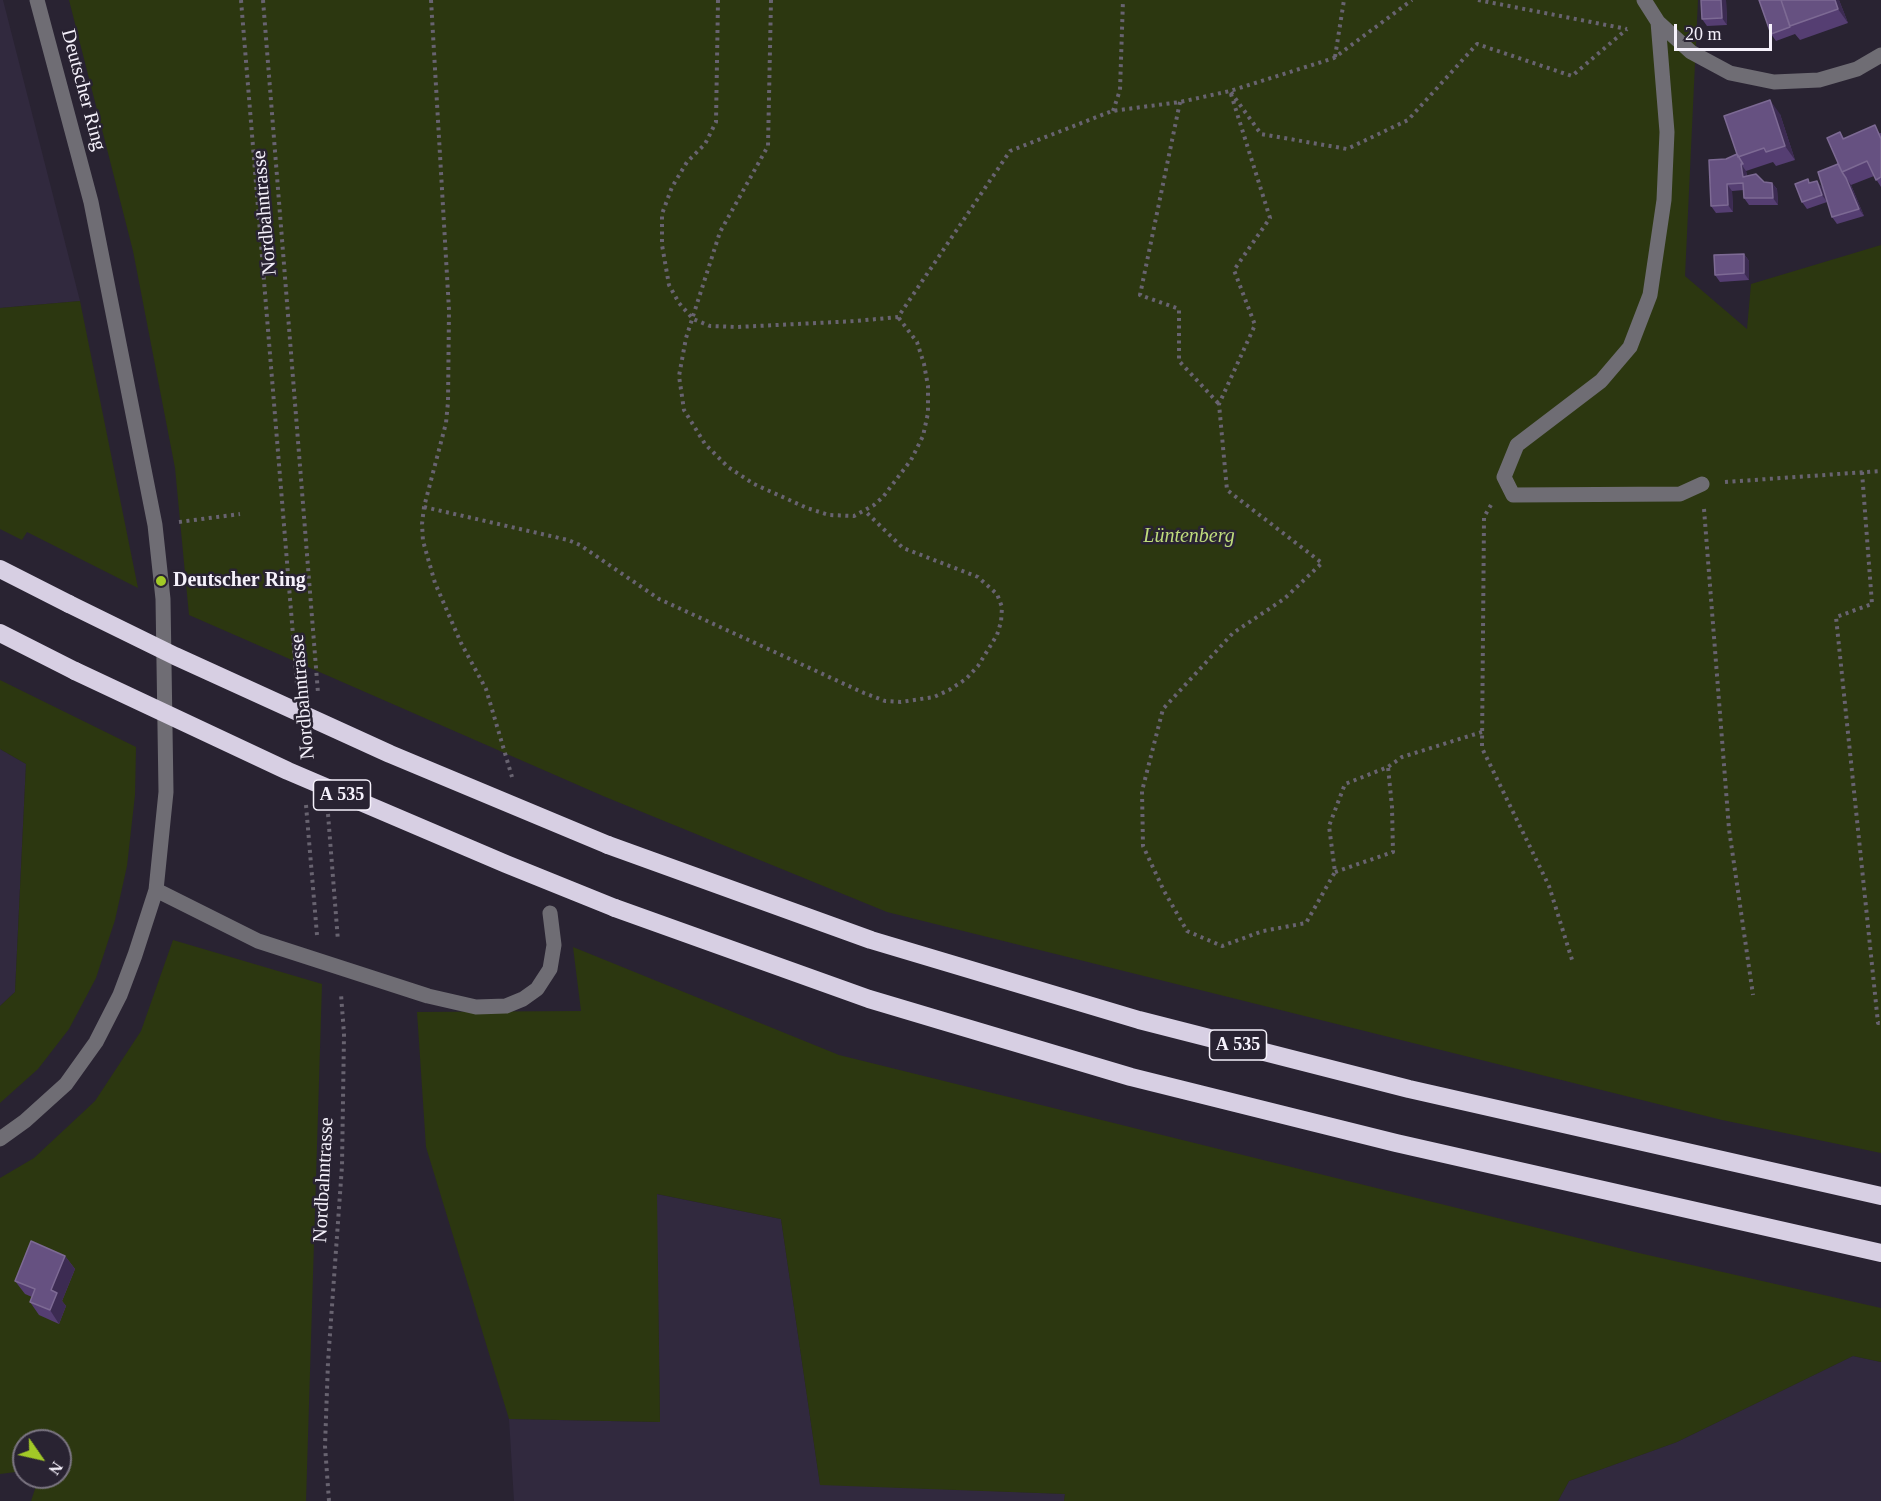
<!DOCTYPE html>
<meta charset="utf-8">
<style>
body{margin:0}
#map{position:relative;width:1881px;height:1501px;overflow:hidden;background:#292332;font-family:Georgia,serif}
canvas{display:block}
.north{position:absolute;left:12px;top:1429px;width:60px;height:60px;box-sizing:border-box;background:#292332;border:2px solid #7b7582;border-radius:50%;rotate:124deg;font-size:16px;font-weight:700;line-height:24px;text-align:center;color:#f5f1fb}
.north::after{content:'';display:block;margin:auto;width:21px;height:27px;background:#a2c927;clip-path:polygon(50% 0,100% 100%,50% 72%,0 100%)}
.scale{position:absolute;left:1674px;top:24px;width:98px;height:27px;box-sizing:border-box;border:3px solid #f5f1fb;border-top:0;padding-left:8px;font-size:18px;line-height:21px;white-space:nowrap;color:#f5f1fb;-webkit-text-stroke:4px #292332;paint-order:stroke}
</style>
<div id="map">
<canvas width="1881" height="1501"></canvas>
<div class="north">N</div>
<div class="scale">20 m</div>
</div>
<script>
const c = document.querySelector('canvas').getContext('2d');
c.lineJoin = 'round';
function paint(path, color) {
  c.fillStyle = color;
  c.fill(path, 'evenodd');
}
function shape(rows) {
  const path = new Path2D();
  for (const r of rows) {
    path.moveTo(r[0], r[1]);
    for (let i = 2; i < r.length; i += 2) path.lineTo(r[i], r[i + 1]);
  }
  return path;
}
function stroke(path, color, width, dash) {
  c.strokeStyle = color;
  c.lineWidth = width;
  c.lineCap = dash ? 'butt' : 'round';
  c.setLineDash(dash || []);
  c.stroke(path);
}
function write(font, color, halo, rows, align = 'center') {
  c.font = font + ' Georgia,serif';
  c.lineWidth = 5;
  c.setLineDash([]);
  c.textBaseline = 'middle';
  c.strokeStyle = halo;
  c.fillStyle = color;
  for (const [text, x, y, turn = 0] of rows) {
    c.save();
    c.translate(x, y);
    c.rotate((+turn || 0) * Math.PI / 180);
    c.textAlign = isNaN(turn) ? turn : align;
    if (halo) c.strokeText(text, 0, 0);
    c.fillText(text, 0, 0);
    c.restore();
  }
}
paint(shape([
 [0,0,3,0,80,301,0,308],
 [0,749,26,764,15,992,0,1006],
 [656,1194,781,1219,820,1484,1065,1494,1064,1501,514,1501,509,1419,660,1422],
 [1853,1356,1881,1362,1881,1501,1558,1501,1569,1481,1677,1442]
]), '#31293e');
paint(shape([
 [69,0,1698,0,1685,276,1747,329,1751,284,1881,245,1881,1153,1722,1120,887,912,603,796,189,615,175,468,133,251],
 [80,301,138,588,27,532,22,540,0,529,0,308],
 [0,680,136,747,135,795,127,866,115,920,96,978,69,1029,38,1069,0,1103,0,1006,15,992,26,764,0,749],
 [173,940,322,984,306,1501,31,1501,39,1477,60,1477,60,1441,24,1441,24,1471,0,1474,0,1178,34,1158,95,1101,141,1031],
 [573,947,839,1055,1639,1253,1881,1308,1881,1362,1853,1356,1677,1442,1569,1481,1558,1501,1064,1501,1065,1494,820,1485,781,1219,657,1194,660,1422,509,1419,426,1147,417,1012,581,1011]
]), '#2c3710');
stroke(shape([
 [241,0,297,684],
 [263,0,318,693],
 [431,0,449,310,448,402,446,423,424,507,422,524,423,541,435,583,461,643,486,689,512,777],
 [718,0,716,122,705,144,687,162,672,187,662,214,662,245,669,285,679,303,693,319,710,326,737,327,856,321,898,317,1010,151,1112,111,1180,102,1230,91,1334,58,1412,0],
 [771,0,768,146,720,232,686,338,679,376,684,410,705,444,728,467,754,484,807,508,829,515,854,516,874,505,883,497,911,460,923,436,928,413,928,386,924,364,917,342,898,317],
 [1478,0,1627,29],
 [1335,57,1344,0],
 [1180,102,1140,295,1179,309,1179,361,1219,404],
 [1113,111,1120,90,1123,0],
 [1862,472,1872,604,1836,617,1878,1023,1881,1023],
 [1725,482,1881,471],
 [1491,505,1484,517,1482,748,1549,886,1573,963],
 [424,507,568,540,580,545,659,599,864,693,885,701,901,702,934,697,949,690,966,679,978,666,997,635,1001,622,1002,607,997,594,978,577,903,548,865,511],
 [1704,509,1729,829,1753,995],
 [179,522,240,514],
 [1482,732,1402,757,1388,767,1345,784,1329,826,1335,872,1306,923,1263,931,1222,946,1187,931,1164,891,1143,846,1142,791,1163,709,1233,633,1284,599,1322,563,1227,490,1219,404,1255,325,1234,270,1270,218,1230,91,1261,134,1347,149,1408,120,1477,44,1572,76,1627,29],
 [306,805,317,935],
 [328,814,338,941],
 [1335,872,1393,852,1392,807,1388,767],
 [329,1501,325,1446,328,1362,342,1166,344,1034,341,994]
]), '#686370', 4, [3, 4.5]);
stroke(shape([
 [1644,0,1658,22,1691,52,1730,73,1774,82,1819,80,1857,69,1881,55],
 [1658,22,1667,132,1664,200,1650,295,1630,347,1601,381,1517,445,1504,477,1513,495,1680,494,1702,484],
 [156,890,258,941,428,996,476,1007,506,1006,523,999,537,989,550,969,554,945,550,913],
 [0,1139,25,1121,66,1084,96,1042,120,995,135,955,156,890,166,792,163,599,155,525,91,202,37,0]
]), '#6f6d74', 15);
stroke(shape([
 [0,569,69,604],
 [0,633,75,671],
 [608,845,871,940,1139,1020,1409,1089,1881,1196],
 [615,908,869,999,1131,1077,1396,1143,1881,1253]
]), '#d7cfe3', 18);
stroke(shape([
 [69,604,175,656,390,754,608,845],
 [75,671,288,771,506,864,615,908]
]), '#d7cfe3', 18);
paint(shape([
 [1726,0,1727,25,1707,26,1702,19],
 [1839,0,1848,23,1800,40,1795,34,1776,41,1771,34],
 [1780,114,1795,160,1776,166,1773,162,1746,171,1747,176,1764,182,1772,183,1777,189,1778,205,1749,205,1744,198,1744,190,1732,191,1733,212,1716,213,1711,206,1726,159,1737,154],
 [1840,132,1844,138,1881,133,1881,187,1874,176,1851,185,1864,216,1837,224,1832,217],
 [1810,183,1822,187,1827,202,1807,209,1802,202],
 [1744,254,1749,261,1749,280,1720,282,1715,275],
 [65,1256,75,1269,62,1301,66,1306,59,1324,39,1315,30,1302,32,1297,25,1294,15,1281]
]), '#553e72');
paint(shape([
 [1721,0,1726,0,1727,25,1722,18],
 [1835,0,1839,0,1848,23,1838,9],
 [1770,100,1780,114,1795,160,1785,146],
 [1741,164,1746,171,1748,184,1743,177],
 [1846,178,1851,185,1864,216,1859,209],
 [1817,181,1822,187,1827,202,1822,195],
 [1772,183,1777,189,1778,205,1773,198],
 [1727,184,1732,191,1733,212,1728,205],
 [1744,254,1749,261,1749,280,1744,273],
 [65,1256,75,1269,62,1301,66,1306,59,1324,50,1310,51,1290]
]), '#3c2b52');
const building = shape([
 [1701,0,1721,0,1722,18,1702,19,1701,0],
 [1759,0,1781,0,1790,27,1771,34,1759,0],
 [1781,0,1835,0,1838,9,1790,26,1781,0],
 [1770,100,1785,146,1766,152,1764,148,1738,157,1724,116,1770,100],
 [1875,125,1881,139,1881,177,1876,180,1867,161,1842,172,1827,138,1840,132,1843,139,1875,125],
 [1737,154,1743,164,1741,164,1743,177,1756,174,1764,182,1772,183,1773,198,1744,198,1743,183,1727,184,1728,205,1711,206,1709,160,1726,159,1737,154],
 [1838,164,1842,172,1846,178,1859,209,1832,217,1818,172,1838,164],
 [1808,179,1809,183,1817,181,1822,195,1802,202,1795,184,1808,179],
 [1744,254,1744,273,1715,275,1714,255,1744,254],
 [31,1241,65,1256,51,1290,57,1293,50,1310,30,1302,35,1289,15,1281,31,1241]
]);
paint(building, '#665181');
stroke(building, '#7d6a94', 1.5);
for (const [x, y, r, color] of [
 [161,581,6,"#a2c927"]
]) {
  const dot = new Path2D();
  dot.arc(x, y, r, 0, 2 * Math.PI);
  c.fillStyle = color;
  c.fill(dot);
  stroke(dot, '#292332', 2);
}
for (const [x, y, w] of [
 [342,795,57],
 [1238,1045,57]
]) {
  const box = new Path2D();
  box.roundRect(x - w / 2, y - 15, w, 30, 4.5);
  c.fillStyle = '#292332';
  c.fill(box);
  stroke(box, '#f5f1fb', 1.5);
}
write('bold 18px', '#f5f1fb', null, [
 ["A 535",342,795],
 ["A 535",1238,1045]
]);
write('20px', '#f5f1fb', '#292332', [
 ["Deutscher Ring",83,90,75],
 ["Nordbahntrasse",265,213,-95],
 ["Nordbahntrasse",303,697,-95],
 ["Nordbahntrasse",324,1180,-87]
]);
write('italic 20px', '#bfdc7c', '#292332', [
 ["Lüntenberg",1189,537]
]);
write('bold 20px', '#f5f1fb', '#292332', [
 ["Deutscher Ring",173,581]
], 'left');
</script>
